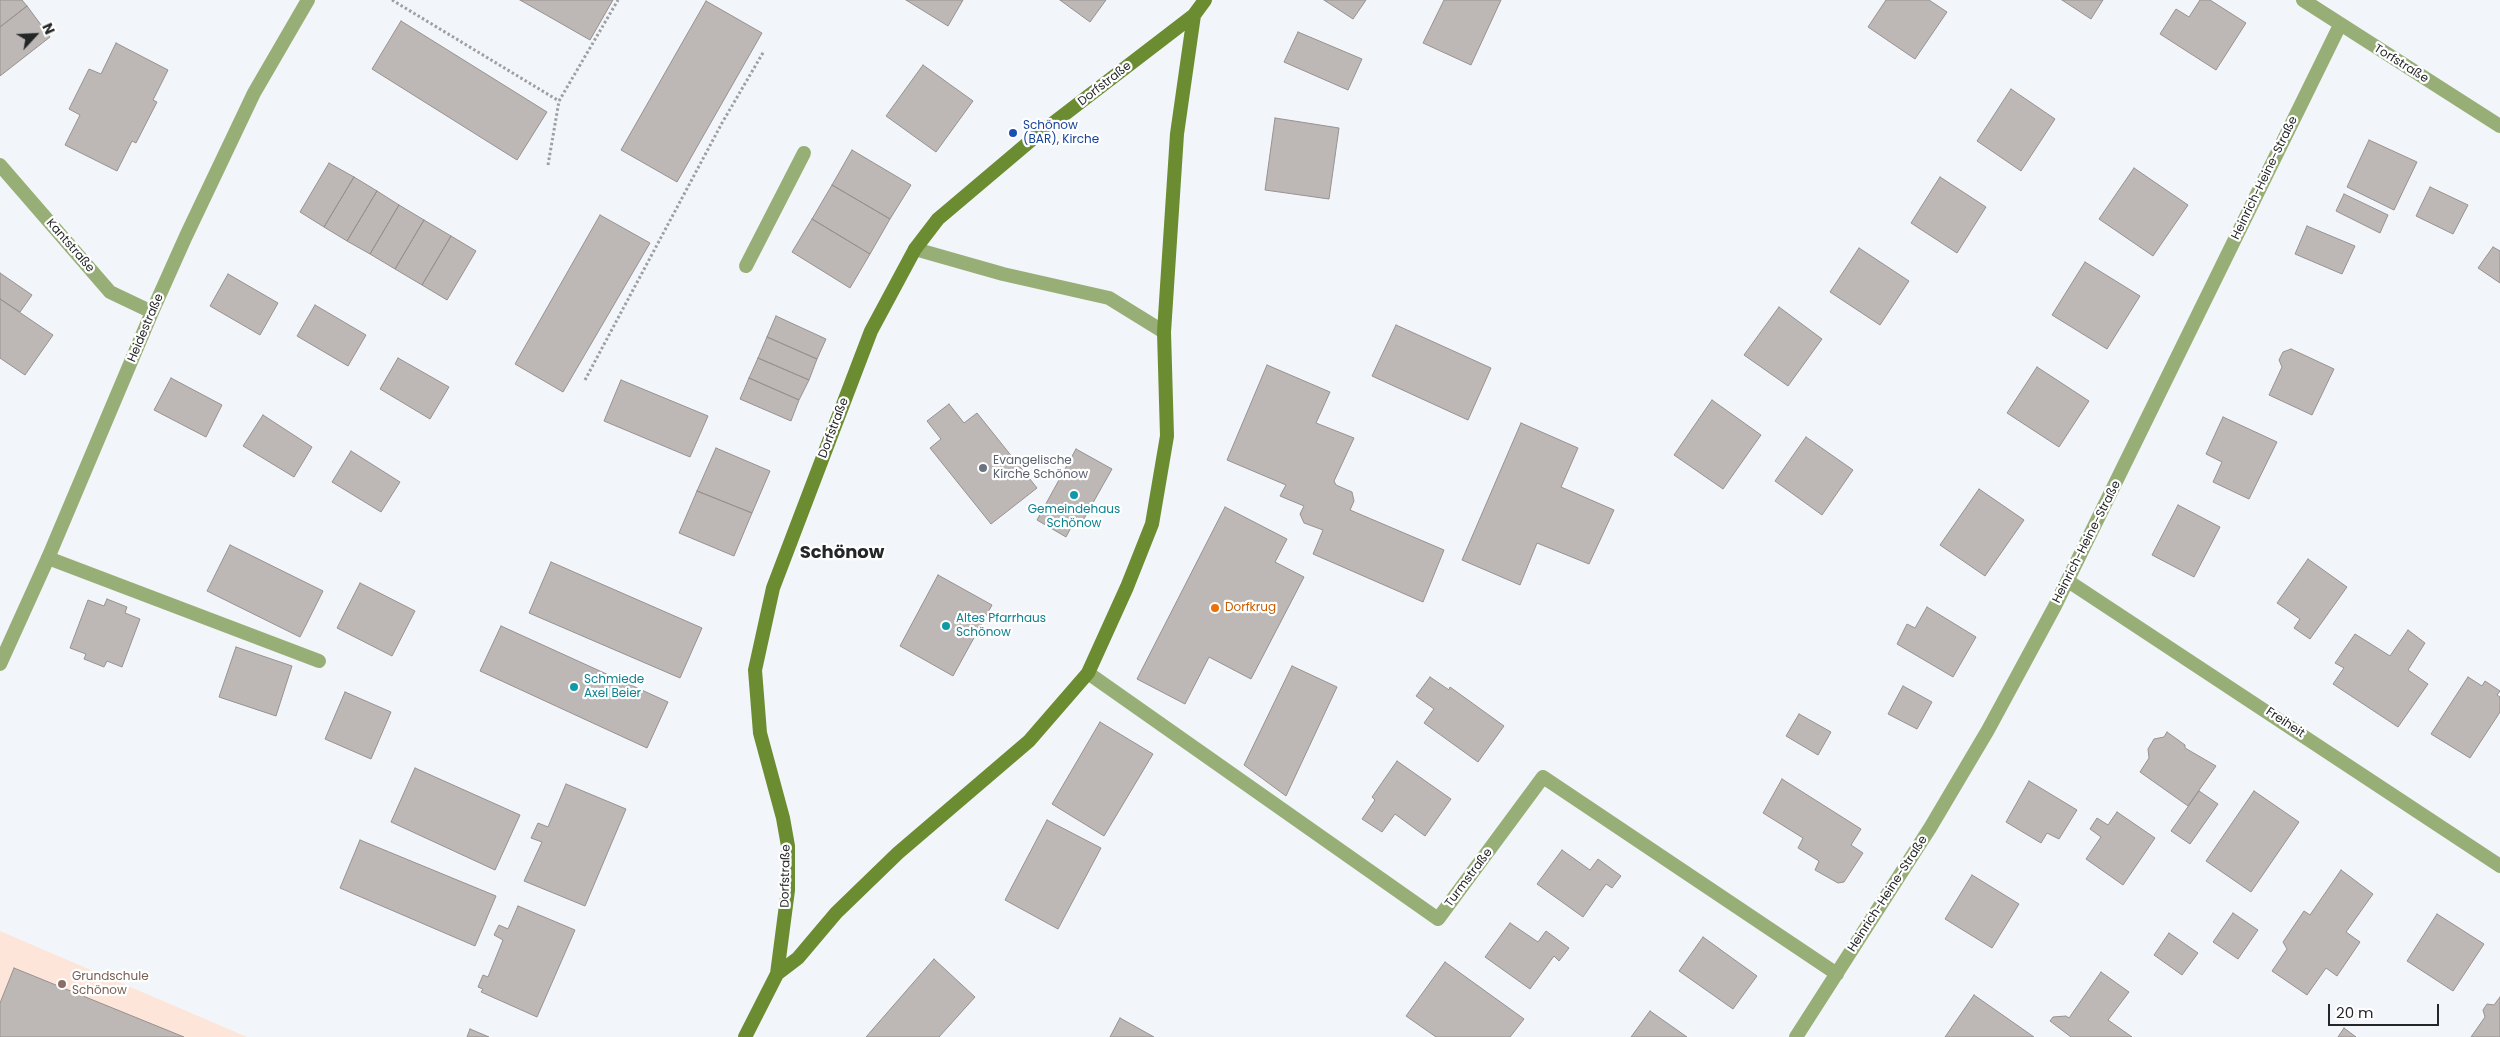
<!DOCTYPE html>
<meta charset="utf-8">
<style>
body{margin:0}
#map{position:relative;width:2500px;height:1037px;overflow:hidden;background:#f2f5f9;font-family:Poppins,sans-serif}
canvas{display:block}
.north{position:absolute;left:10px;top:10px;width:50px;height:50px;-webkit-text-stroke:4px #fff;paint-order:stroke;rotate:65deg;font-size:14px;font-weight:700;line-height:20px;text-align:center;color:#252628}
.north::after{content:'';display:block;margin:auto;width:18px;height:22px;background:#252628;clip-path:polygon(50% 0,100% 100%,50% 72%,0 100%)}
.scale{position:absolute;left:2328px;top:1004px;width:111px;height:22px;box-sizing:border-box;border:2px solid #252628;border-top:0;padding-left:6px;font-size:15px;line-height:18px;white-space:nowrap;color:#252628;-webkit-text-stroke:4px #fff;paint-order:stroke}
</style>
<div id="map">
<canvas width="2500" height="1037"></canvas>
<div class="north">N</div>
<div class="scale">20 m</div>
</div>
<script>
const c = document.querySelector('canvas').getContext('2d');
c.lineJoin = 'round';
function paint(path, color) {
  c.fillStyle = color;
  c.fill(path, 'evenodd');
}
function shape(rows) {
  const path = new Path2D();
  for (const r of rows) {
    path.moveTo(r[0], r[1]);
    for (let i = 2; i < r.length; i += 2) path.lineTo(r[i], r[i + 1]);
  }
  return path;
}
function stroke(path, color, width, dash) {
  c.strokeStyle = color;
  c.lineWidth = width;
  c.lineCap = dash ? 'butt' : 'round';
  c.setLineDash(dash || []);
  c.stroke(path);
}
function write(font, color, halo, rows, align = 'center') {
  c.font = font + ' Poppins,sans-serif';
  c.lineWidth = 4.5;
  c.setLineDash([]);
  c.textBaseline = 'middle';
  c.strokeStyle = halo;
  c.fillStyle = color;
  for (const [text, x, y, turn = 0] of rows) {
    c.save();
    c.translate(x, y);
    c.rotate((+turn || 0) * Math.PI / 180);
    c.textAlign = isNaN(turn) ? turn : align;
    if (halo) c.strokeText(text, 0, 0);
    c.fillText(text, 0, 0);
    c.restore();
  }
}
paint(shape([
 [0,931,247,1037,0,1037]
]), '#fde6d9');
const building = shape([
 [0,0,22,0,27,6,0,27,0,0],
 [520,0,613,0,590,40,520,0],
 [906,0,963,0,948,26,906,0],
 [1060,0,1106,0,1090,22,1060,0],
 [1324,0,1366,0,1353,19,1324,0],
 [1444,0,1501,0,1471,65,1423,43,1444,0],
 [1886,0,1929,0,1947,12,1915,59,1868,27,1886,0],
 [2062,0,2103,0,2091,19,2062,0],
 [2200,0,2210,0,2246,23,2216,70,2160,34,2176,9,2189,17,2200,0],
 [706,1,762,33,677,182,621,150,706,1],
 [27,6,50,37,0,76,0,27,27,6],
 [401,21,547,112,517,160,372,69,401,21],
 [1298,32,1362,59,1348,90,1284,62,1298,32],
 [116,43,168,70,153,100,157,102,136,143,132,141,117,171,65,145,80,115,69,109,89,69,101,74,116,43],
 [923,65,973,101,936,152,886,116,923,65],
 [2011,89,2055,119,2021,171,1977,141,2011,89],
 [1275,118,1339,128,1329,199,1265,190,1275,118],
 [2369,140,2417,162,2394,210,2347,187,2369,140],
 [852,150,911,185,890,219,832,185,852,150],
 [329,163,354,177,324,227,300,212,329,163],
 [2134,168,2188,205,2153,256,2099,219,2134,168],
 [354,177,377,191,347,241,324,227,354,177],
 [1940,177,1986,207,1957,253,1911,223,1940,177],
 [832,185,890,219,870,254,812,219,832,185],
 [2430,187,2468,205,2453,234,2416,216,2430,187],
 [377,191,399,205,370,254,347,241,377,191],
 [2344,194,2388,215,2380,233,2336,211,2344,194],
 [399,205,424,220,395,269,370,254,399,205],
 [600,215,650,243,563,392,515,364,600,215],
 [812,219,870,254,850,288,792,252,812,219],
 [424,220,451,236,422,285,395,269,424,220],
 [2307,226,2355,246,2342,274,2295,254,2307,226],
 [451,236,476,251,447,300,422,285,451,236],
 [2493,247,2500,251,2500,283,2478,268,2493,247],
 [1859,248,1909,281,1880,325,1830,292,1859,248],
 [2085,262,2140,296,2107,349,2052,315,2085,262],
 [0,273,32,295,20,312,0,299,0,273],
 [228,274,278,303,260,335,210,306,228,274],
 [0,299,53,335,25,375,0,358,0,299],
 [315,305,366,335,348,366,297,336,315,305],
 [1779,307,1822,339,1788,386,1744,355,1779,307],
 [776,316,826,339,817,359,767,337,776,316],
 [1396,325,1491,368,1468,420,1372,376,1396,325],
 [767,337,817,359,809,380,758,358,767,337],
 [2291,349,2334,369,2312,415,2269,395,2282,367,2279,360,2283,352,2291,349],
 [398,358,449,387,430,419,380,389,398,358],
 [758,358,809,380,799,400,749,378,758,358],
 [1267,365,1330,392,1316,423,1354,438,1334,481,1336,485,1352,492,1354,501,1350,510,1444,550,1423,602,1313,554,1323,530,1304,523,1300,514,1304,506,1280,496,1286,485,1227,460,1267,365],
 [2037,367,2089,401,2059,447,2007,413,2037,367],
 [171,378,222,405,206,437,154,410,171,378],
 [749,378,799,400,791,421,740,399,749,378],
 [621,380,708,416,690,457,604,421,621,380],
 [1712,400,1761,435,1723,489,1674,455,1712,400],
 [949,404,964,423,977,413,1037,488,991,524,930,448,941,439,927,421,949,404],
 [263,415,312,447,294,477,243,446,263,415],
 [2223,417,2277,442,2249,499,2213,482,2222,462,2206,454,2223,417],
 [1521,423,1578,448,1561,487,1614,510,1589,564,1537,543,1520,585,1462,560,1521,423],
 [1806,437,1853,470,1822,515,1775,481,1806,437],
 [716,448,770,471,752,513,697,491,716,448],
 [1076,449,1112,469,1081,524,1075,520,1066,537,1037,520,1076,449],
 [351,451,400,482,381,512,332,482,351,451],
 [1979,489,2024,520,1985,576,1940,545,1979,489],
 [697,491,752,513,734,556,679,533,697,491],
 [2178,505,2220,527,2194,577,2152,555,2178,505],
 [1225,507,1287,539,1275,562,1304,577,1251,679,1209,657,1185,704,1137,679,1225,507],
 [230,545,323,591,300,637,207,591,230,545],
 [2308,559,2347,587,2310,639,2294,628,2300,619,2277,603,2308,559],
 [551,562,702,628,680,678,529,613,551,562],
 [938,575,992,605,953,676,900,646,938,575],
 [360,583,415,611,392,656,337,628,360,583],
 [107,599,127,607,125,613,140,619,122,667,107,661,104,667,84,659,86,654,70,648,88,600,104,606,107,599],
 [1927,607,1976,637,1953,677,1897,644,1907,624,1915,628,1927,607],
 [501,626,668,702,647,748,480,671,501,626],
 [2408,630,2425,643,2408,670,2428,684,2398,727,2333,684,2344,668,2335,663,2355,634,2390,656,2408,630],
 [236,647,292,666,276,716,219,697,236,647],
 [1292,666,1337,687,1286,796,1244,765,1292,666],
 [1430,677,1449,690,1450,687,1504,726,1478,762,1424,723,1434,709,1416,696,1430,677],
 [2468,677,2482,686,2485,681,2500,691,2497,695,2500,697,2500,712,2470,758,2431,734,2468,677],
 [1903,686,1932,702,1917,729,1888,714,1903,686],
 [345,692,391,712,371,759,325,739,345,692],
 [1799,714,1831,732,1818,755,1786,736,1799,714],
 [1100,722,1153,754,1104,836,1052,804,1100,722],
 [2167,732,2185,745,2185,748,2216,766,2188,806,2140,772,2149,758,2148,749,2154,739,2164,737,2167,732],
 [1397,761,1451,799,1425,836,1395,814,1382,832,1362,819,1375,800,1372,797,1397,761],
 [415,768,520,815,495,870,391,822,415,768],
 [1782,779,1861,829,1851,845,1863,853,1844,882,1838,883,1815,870,1819,861,1798,848,1803,838,1763,813,1782,779],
 [2029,781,2077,810,2059,839,2047,833,2041,843,2006,822,2029,781],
 [566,784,626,809,585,906,524,881,542,842,531,838,538,823,548,827,566,784],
 [2199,791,2218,804,2190,844,2171,831,2199,791],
 [2254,791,2299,822,2251,892,2206,861,2254,791],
 [2117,812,2155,838,2123,885,2086,859,2101,837,2090,829,2097,818,2108,825,2117,812],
 [1047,820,1101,848,1058,929,1005,900,1047,820],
 [360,840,496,896,475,946,340,888,360,840],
 [1562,850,1590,870,1598,859,1621,876,1612,888,1606,884,1583,917,1537,884,1562,850],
 [2341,870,2373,894,2346,932,2360,942,2337,976,2326,968,2307,995,2272,971,2287,949,2283,942,2304,911,2310,915,2341,870],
 [1972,875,2019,904,1992,948,1945,919,1972,875],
 [518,906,575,930,537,1017,481,992,483,989,478,987,483,975,488,977,503,940,494,935,499,925,508,929,518,906],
 [2233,913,2258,930,2238,959,2213,942,2233,913],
 [2437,914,2484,944,2453,991,2407,961,2437,914],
 [1510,923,1538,942,1546,931,1569,948,1559,961,1554,956,1530,989,1485,957,1510,923],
 [2169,933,2198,953,2182,975,2154,955,2169,933],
 [1703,937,1757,976,1733,1009,1679,971,1703,937],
 [934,959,975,997,939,1037,866,1037,934,959],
 [1445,962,1524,1019,1510,1037,1436,1037,1406,1016,1445,962],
 [14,968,184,1037,0,1037,0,1003,14,968],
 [2101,972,2129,992,2108,1020,2132,1037,2071,1037,2050,1021,2053,1017,2066,1016,2069,1018,2101,972],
 [1974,995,2034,1037,1945,1037,1974,995],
 [2500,997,2500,1037,2471,1037,2485,1017,2483,1010,2487,1004,2494,1005,2500,997],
 [1650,1011,1687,1037,1631,1037,1650,1011],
 [1120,1018,1154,1037,1110,1037,1120,1018],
 [2344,1028,2356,1037,2338,1037,2344,1028],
 [470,1029,489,1037,467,1037,470,1029]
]);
paint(building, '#bdb8b6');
stroke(building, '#979290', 1);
stroke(shape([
 [392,0,559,101],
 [548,165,559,101,618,0],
 [585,380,722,123,764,51]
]), '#9d9fa2', 3, [2.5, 2.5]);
stroke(shape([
 [915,249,1003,274,1109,298,1164,332],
 [746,266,804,153],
 [48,558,319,661]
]), '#97af76', 14);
stroke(shape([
 [2303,0,2500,126],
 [0,165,110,292,152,312],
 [2068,581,2500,866],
 [0,664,48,558,152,312,186,236,254,93,308,0],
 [1088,673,1438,919,1543,777,1837,974],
 [1796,1037,1930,828,1988,730,2055,606,2340,25]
]), '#97af76', 14);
stroke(shape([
 [777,974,798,958,836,913,898,853,1029,741,1088,673,1127,587,1152,524,1167,436,1164,332,1177,134,1194,15],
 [745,1037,777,974,788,890,788,846,783,818,760,733,755,670,773,588,871,331,915,249,938,219,1035,137,1194,15,1205,0]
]), '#6b8c31', 14);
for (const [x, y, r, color] of [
 [1013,133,5,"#1a4fb4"],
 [983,468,5,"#6b7280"],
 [1074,495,5,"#0f9aa8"],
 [1215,608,5,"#e8710a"],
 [946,626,5,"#0f9aa8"],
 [574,687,5,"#0f9aa8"],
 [62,984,5,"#8d6e63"]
]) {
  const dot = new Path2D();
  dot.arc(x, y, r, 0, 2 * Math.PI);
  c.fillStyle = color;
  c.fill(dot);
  stroke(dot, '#fff', 2);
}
write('12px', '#252628', '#fff', [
 ["Torfstraße",2401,64,32],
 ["Dorfstraße",1105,84,-38],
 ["Heinrich-Heine-Straße",2265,178,-64],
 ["Kantstraße",70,246,49],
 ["Heidestraße",146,328,-67],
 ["Dorfstraße",834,428,-69],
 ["Heinrich-Heine-Straße",2087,542,-63],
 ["Freiheit",2285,723,34],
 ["Dorfstraße",786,876,-89],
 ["Turmstraße",1469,878,-53],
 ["Heinrich-Heine-Straße",1888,894,-57]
]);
write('12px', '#164399', '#fff', [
 ["Schönow",1023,126],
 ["(BAR), Kirche",1023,140]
], 'left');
write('12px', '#5b616d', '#fff', [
 ["Evangelische",993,461],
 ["Kirche Schönow",993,475]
], 'left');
write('12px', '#0d838f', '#fff', [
 ["Gemeindehaus",1074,510,"center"],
 ["Schönow",1074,524,"center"],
 ["Altes Pfarrhaus",956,619],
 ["Schönow",956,633],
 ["Schmiede",584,680],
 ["Axel Beier",584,694]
], 'left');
write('12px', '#c56008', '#fff', [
 ["Dorfkrug",1225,608]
], 'left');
write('12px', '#785e54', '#fff', [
 ["Grundschule",72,977],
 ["Schönow",72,991]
], 'left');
write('bold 18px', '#252628', '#fff', [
 ["Schönow",842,553]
]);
</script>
